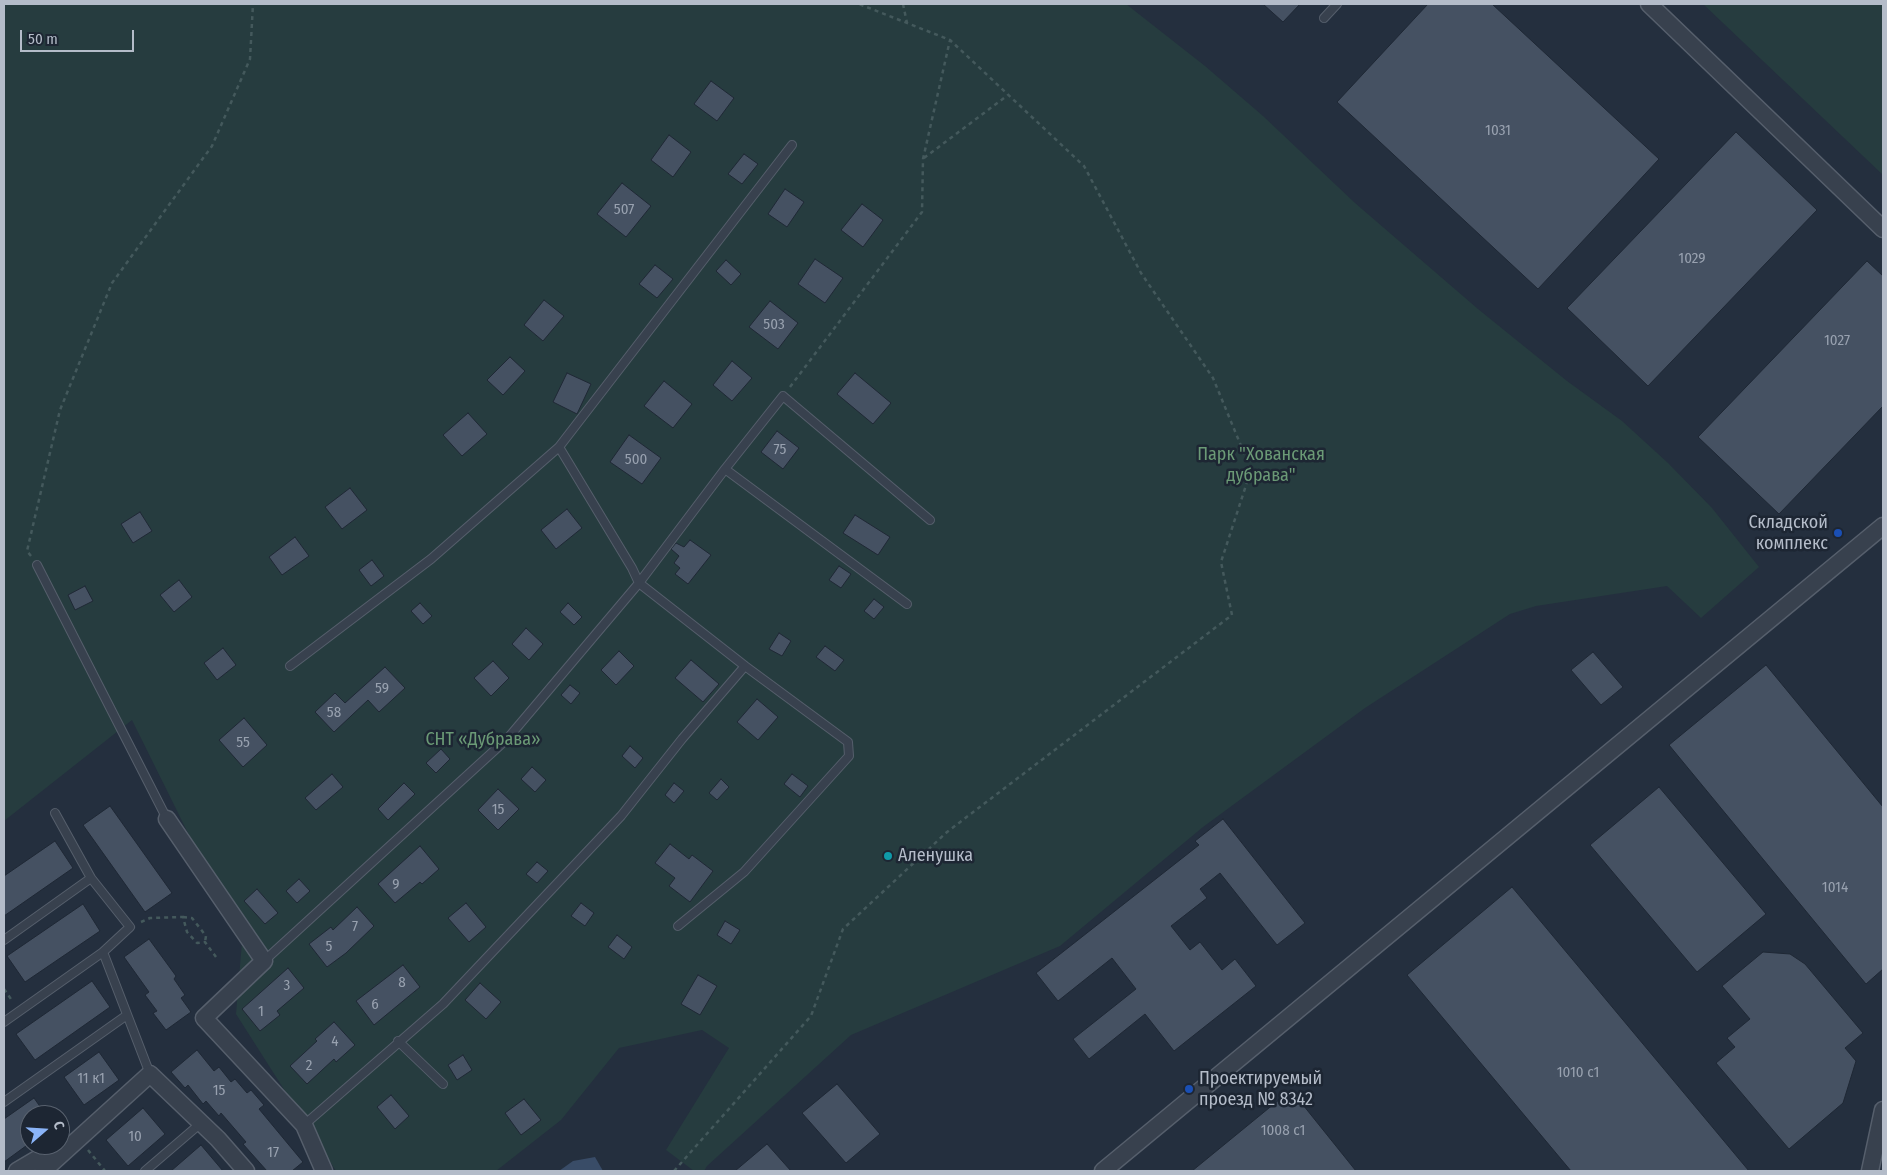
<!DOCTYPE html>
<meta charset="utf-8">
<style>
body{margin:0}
#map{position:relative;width:1887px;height:1175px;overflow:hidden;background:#242f3e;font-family:"Fira Sans Condensed",sans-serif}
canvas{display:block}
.frame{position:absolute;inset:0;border:5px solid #b4bcc9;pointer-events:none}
.north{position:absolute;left:20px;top:1105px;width:50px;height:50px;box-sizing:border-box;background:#1d2633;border:1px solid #59626f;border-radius:50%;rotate:71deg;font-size:14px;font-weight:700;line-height:20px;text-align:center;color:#b4bcc9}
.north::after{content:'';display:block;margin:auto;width:18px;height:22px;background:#8ab4f8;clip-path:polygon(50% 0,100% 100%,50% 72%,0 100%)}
.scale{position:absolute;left:20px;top:30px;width:114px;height:22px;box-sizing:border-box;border:2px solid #b4bcc9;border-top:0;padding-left:6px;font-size:15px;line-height:18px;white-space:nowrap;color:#b4bcc9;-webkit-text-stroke:4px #1d2633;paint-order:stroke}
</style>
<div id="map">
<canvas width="1887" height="1175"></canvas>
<div class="frame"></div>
<div class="north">С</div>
<div class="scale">50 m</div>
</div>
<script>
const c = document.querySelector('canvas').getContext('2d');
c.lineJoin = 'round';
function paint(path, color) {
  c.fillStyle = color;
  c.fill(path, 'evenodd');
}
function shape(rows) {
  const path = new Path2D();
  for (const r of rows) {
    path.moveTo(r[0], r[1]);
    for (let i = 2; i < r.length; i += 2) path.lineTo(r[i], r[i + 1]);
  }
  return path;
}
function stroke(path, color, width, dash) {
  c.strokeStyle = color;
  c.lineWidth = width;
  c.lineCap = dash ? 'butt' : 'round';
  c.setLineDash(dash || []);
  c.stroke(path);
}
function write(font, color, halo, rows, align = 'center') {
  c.font = font + ' "Fira Sans Condensed",sans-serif';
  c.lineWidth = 5;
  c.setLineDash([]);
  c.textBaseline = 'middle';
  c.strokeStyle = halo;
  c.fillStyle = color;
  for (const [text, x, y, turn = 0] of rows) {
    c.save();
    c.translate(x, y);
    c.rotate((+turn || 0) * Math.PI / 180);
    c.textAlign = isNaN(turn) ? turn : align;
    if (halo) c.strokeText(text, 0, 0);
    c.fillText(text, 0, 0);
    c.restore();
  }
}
paint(shape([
 [4,4,1126,4,1205,66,1263,116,1355,203,1478,309,1567,381,1622,421,1668,463,1712,508,1759,567,1701,618,1667,586,1536,606,1510,614,1365,708,1203,827,1060,946,851,1035,707,1166,704,1171,694,1171,666,1150,729,1048,702,1030,619,1048,561,1120,496,1171,336,1171,236,1014,242,942,132,720,4,821],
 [1703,4,1883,4,1883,175]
]), '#263c3f');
paint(shape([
 [595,1157,603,1171,559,1171,573,1161]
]), '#394c67');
const building = shape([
 [1263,4,1300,4,1283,22,1263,4],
 [1428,4,1492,4,1659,159,1538,289,1337,102,1428,4],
 [711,81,734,98,717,121,694,104,711,81],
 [1736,132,1817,210,1648,386,1567,308,1736,132],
 [669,135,691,152,673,177,651,160,669,135],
 [744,154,758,164,742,184,728,174,744,154],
 [622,183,651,206,626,237,597,214,622,183],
 [785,189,804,202,787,227,768,214,785,189],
 [862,204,883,220,863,247,841,230,862,204],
 [815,259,843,278,825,303,798,284,815,259],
 [726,260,741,274,731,285,716,271,726,260],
 [1867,261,1883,276,1883,406,1779,514,1698,437,1867,261],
 [655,265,673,279,657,298,639,284,655,265],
 [544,300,564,316,543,341,524,325,544,300],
 [770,301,798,323,778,349,749,327,770,301],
 [510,357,525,371,503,395,487,380,510,357],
 [732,361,752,378,732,401,713,385,732,361],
 [567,373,591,384,577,414,553,402,567,373],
 [855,373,891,403,873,424,837,394,855,373],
 [664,381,692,404,673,428,644,406,664,381],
 [468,413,487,434,462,456,443,435,468,413],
 [777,431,799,448,783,469,761,452,777,431],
 [629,435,661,458,642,484,610,462,629,435],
 [350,488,367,510,342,529,325,507,350,488],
 [567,509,582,528,556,549,541,530,567,509],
 [140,512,152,531,133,543,121,524,140,512],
 [855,515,890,537,878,555,843,533,855,515],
 [295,537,309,556,282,575,269,557,295,537],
 [690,540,711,555,688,584,675,574,680,568,674,563,679,556,671,549,676,543,684,547,690,540],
 [372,560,384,576,371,586,359,570,372,560],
 [839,566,851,574,841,588,829,580,839,566],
 [179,580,192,597,174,612,160,595,179,580],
 [85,586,93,601,75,610,68,595,85,586],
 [874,599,884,607,874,619,864,611,874,599],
 [420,603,432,616,423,624,411,611,420,603],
 [568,603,582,617,574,625,560,612,568,603],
 [526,628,543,644,529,660,512,644,526,628],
 [779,633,791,641,782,656,769,649,779,633],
 [825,646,844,660,835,671,816,657,825,646],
 [223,648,236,665,217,680,204,663,223,648],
 [619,651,634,666,616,685,601,670,619,651],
 [1593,652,1623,687,1601,705,1571,670,1593,652],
 [691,660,719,684,703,702,675,678,691,660],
 [493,661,509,678,491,696,474,678,493,661],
 [1766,665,1883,807,1883,969,1866,984,1669,745,1766,665],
 [385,667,405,688,379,712,368,700,334,732,315,712,335,693,345,703,385,667],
 [570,685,580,693,571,704,561,695,570,685],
 [757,699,778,717,758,740,737,722,757,699],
 [244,718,267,745,243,767,219,740,244,718],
 [630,746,643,758,635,768,622,756,630,746],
 [441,749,450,759,436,773,426,763,441,749],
 [532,767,546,780,535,792,521,779,532,767],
 [332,774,343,787,316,810,305,798,332,774],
 [792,774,808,786,800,797,784,784,792,774],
 [721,779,729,787,717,800,709,793,721,779],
 [404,783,415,794,388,820,378,809,404,783],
 [674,783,684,791,674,803,665,795,674,783],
 [1659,787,1766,914,1697,972,1590,845,1659,787],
 [498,789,519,809,498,830,478,810,498,789],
 [110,806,172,893,145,912,83,825,110,806],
 [1223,819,1305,923,1277,945,1220,873,1200,889,1207,898,1171,926,1190,950,1200,942,1222,970,1235,959,1256,986,1174,1051,1145,1014,1089,1059,1073,1039,1136,989,1112,958,1058,1001,1036,973,1199,845,1195,841,1223,819],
 [55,841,73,868,4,916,4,876,55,841],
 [670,844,689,859,692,855,713,871,690,902,669,886,675,878,655,863,670,844],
 [420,846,439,869,422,884,420,882,395,903,378,884,420,846],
 [537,862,548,871,537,883,526,874,537,862],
 [299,879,310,891,297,903,286,891,299,879],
 [1512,887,1749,1171,1571,1171,1407,975,1512,887],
 [257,889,278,913,265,924,244,901,257,889],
 [466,903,486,927,469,942,448,918,466,903],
 [581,903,594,913,585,926,571,916,581,903],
 [83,904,100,931,25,982,7,956,83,904],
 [357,907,374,926,346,953,327,967,309,944,331,927,333,930,357,907],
 [725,921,740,930,731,944,717,935,725,921],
 [617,935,632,947,624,959,608,947,617,935],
 [149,939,176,976,174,979,185,995,181,998,191,1012,166,1030,153,1013,157,1011,145,995,149,992,124,957,149,939],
 [1763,952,1790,954,1805,964,1863,1033,1845,1048,1856,1061,1843,1103,1789,1149,1716,1063,1735,1047,1727,1038,1750,1019,1722,986,1763,952],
 [403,965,420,987,374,1025,356,1001,403,965],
 [288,968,304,988,277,1011,280,1015,260,1031,242,1009,288,968],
 [698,975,717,986,700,1015,681,1004,698,975],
 [92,981,110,1007,35,1060,16,1034,92,981],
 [480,983,501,1002,486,1019,465,1000,480,983],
 [334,1022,355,1045,336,1062,334,1059,307,1084,290,1066,317,1041,315,1039,334,1022],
 [197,1050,214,1071,219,1067,231,1082,235,1079,247,1093,251,1090,264,1105,259,1109,303,1162,292,1171,267,1171,243,1144,246,1142,221,1113,219,1116,206,1101,203,1104,188,1085,185,1088,171,1072,197,1050],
 [99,1052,119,1080,84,1105,64,1077,99,1052],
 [463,1055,472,1070,457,1080,448,1065,463,1055],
 [837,1084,880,1134,846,1163,802,1113,837,1084],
 [1291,1090,1356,1171,1192,1171,1291,1090],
 [391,1095,409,1116,395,1129,377,1107,391,1095],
 [34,1098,46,1115,30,1115,30,1143,4,1162,4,1119,34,1098],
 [524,1099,541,1120,521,1135,505,1113,524,1099],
 [143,1108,165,1134,128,1166,106,1140,143,1108],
 [767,1144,791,1171,735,1171,767,1144],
 [201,1145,223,1171,171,1171,201,1145]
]);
paint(building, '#455162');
stroke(building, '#1f2835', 1);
const lane = shape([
 [1324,18,1337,4],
 [725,469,907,604],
 [37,565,167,819],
 [290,666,431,559,559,447],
 [55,813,91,878],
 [678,926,744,872,849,756,848,742,745,666,639,583,632,568,559,447,792,145],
 [4,940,91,878,130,927,103,952,150,1074],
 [264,961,508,738,639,583,725,469,783,396,930,520],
 [4,1022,103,952],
 [398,1041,443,1084],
 [4,1102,127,1015],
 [304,1125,443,1004,621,816,682,739,745,666],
 [145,1171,201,1123]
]);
const street = shape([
 [1649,4,1883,229],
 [167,819,264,961,204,1018,304,1125,324,1171],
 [17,1171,61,1145],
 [43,1171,150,1074,218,1139,246,1171],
 [1103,1171,1883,526],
 [1870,1171,1883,1110]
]);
stroke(lane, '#565f6c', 10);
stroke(street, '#565f6c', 19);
stroke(shape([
 [903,4,907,23],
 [924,158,1008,95],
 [790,387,922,212,923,159,950,40],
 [31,556,27,551,60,410,112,283,212,146,250,59,253,4],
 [183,917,192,918,206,936,205,942],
 [141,922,150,918,183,917,187,932,197,943,205,942,216,957],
 [4,989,13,1002],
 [88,1150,105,1171],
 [674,1171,811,1016,843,929,947,832,1232,615,1221,562,1251,470,1213,378,1141,273,1084,166,950,40,859,4]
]), '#44595c', 2.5, [4, 4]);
stroke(lane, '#38414e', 8);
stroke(street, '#38414e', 16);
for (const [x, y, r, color] of [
 [1838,533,5,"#1a4fb4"],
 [888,856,5,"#0f9aa8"],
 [1189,1089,5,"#1a4fb4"]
]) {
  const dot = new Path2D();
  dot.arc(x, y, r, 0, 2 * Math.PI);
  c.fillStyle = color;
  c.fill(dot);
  stroke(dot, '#1d2633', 2);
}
write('15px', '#98a1af', null, [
 ["1031",1498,131],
 ["507",624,210],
 ["1029",1692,259],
 ["503",774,325],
 ["1027",1837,341],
 ["75",780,450],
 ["500",636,460],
 ["59",382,689],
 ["58",334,713],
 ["55",243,743],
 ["15",498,810],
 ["9",396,885],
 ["1014",1835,888],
 ["7",355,927],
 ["5",329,947],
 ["8",402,983],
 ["3",287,986],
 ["6",375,1005],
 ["1",261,1012],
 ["4",335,1042],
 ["2",309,1066],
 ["1010 с1",1578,1073],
 ["11 к1",91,1079],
 ["15",219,1091],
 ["1008 с1",1283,1131],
 ["10",135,1137],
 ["17",273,1153]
]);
write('18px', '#6b9a76', '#1d2633', [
 ["Парк \"Хованская",1261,455],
 ["дубрава\"",1261,476],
 ["СНТ «Дубрава»",483,740]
]);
write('18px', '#b4bcc9', '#1d2633', [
 ["Складской",1828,523,"right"],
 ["комплекс",1828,544,"right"],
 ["Аленушка",898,856],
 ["Проектируемый",1199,1079],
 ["проезд № 8342",1199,1100]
], 'left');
</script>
